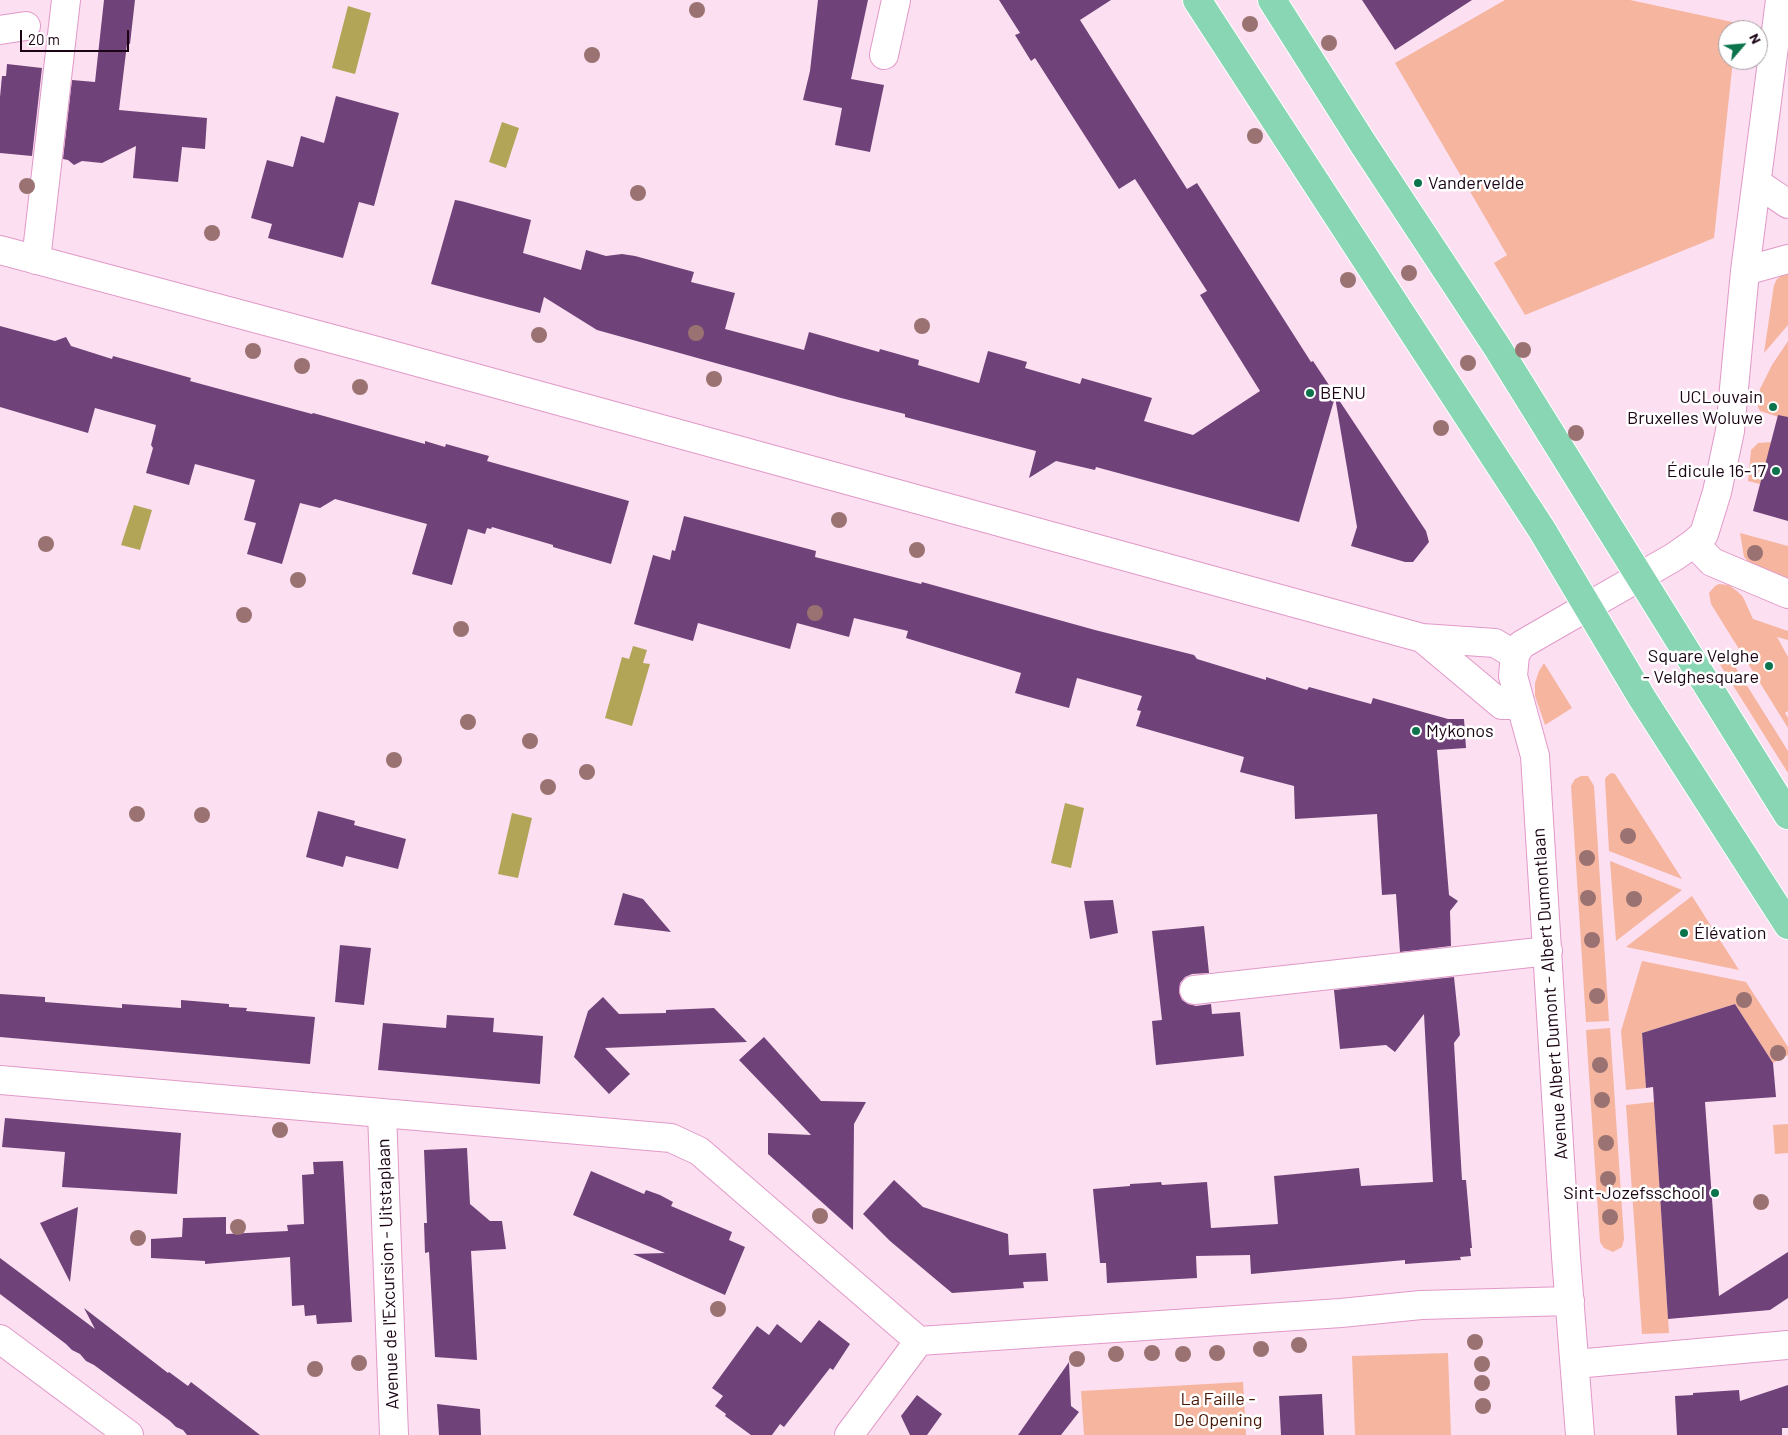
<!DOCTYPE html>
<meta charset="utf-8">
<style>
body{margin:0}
#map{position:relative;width:1788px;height:1435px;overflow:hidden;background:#fddff2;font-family:Barlow,sans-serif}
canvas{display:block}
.north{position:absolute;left:1718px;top:20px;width:50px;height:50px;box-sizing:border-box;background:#fff;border:1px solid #a49ba1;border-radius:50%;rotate:63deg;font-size:14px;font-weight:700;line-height:20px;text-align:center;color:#1b0415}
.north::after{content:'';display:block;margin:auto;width:18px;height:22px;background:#0c744c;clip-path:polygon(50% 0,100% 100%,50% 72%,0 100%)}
.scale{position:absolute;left:20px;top:30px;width:109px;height:22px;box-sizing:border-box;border:2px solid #1b0415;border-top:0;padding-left:6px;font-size:15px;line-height:18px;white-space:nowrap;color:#1b0415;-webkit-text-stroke:4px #fff;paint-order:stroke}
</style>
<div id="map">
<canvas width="1788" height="1435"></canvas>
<div class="north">N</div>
<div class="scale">20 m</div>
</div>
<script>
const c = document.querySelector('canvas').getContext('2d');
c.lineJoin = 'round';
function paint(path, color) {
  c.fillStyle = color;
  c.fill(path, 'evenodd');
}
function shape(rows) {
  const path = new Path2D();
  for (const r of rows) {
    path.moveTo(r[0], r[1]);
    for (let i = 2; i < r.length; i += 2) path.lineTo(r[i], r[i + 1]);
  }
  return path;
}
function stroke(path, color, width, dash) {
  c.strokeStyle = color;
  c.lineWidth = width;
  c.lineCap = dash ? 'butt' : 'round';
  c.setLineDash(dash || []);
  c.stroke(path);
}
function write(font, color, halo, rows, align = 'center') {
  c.font = font + ' Barlow,sans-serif';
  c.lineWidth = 5;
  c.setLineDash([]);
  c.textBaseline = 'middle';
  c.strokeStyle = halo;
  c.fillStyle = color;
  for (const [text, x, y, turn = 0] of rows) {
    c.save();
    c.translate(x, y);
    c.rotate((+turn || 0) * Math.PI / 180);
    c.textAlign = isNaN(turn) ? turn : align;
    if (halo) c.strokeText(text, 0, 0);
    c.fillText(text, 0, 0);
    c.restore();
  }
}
paint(shape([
 [1505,0,1630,0,1737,23,1737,30,1728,30,1728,60,1733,60,1714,238,1525,315,1494,263,1507,255,1395,63],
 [1788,271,1788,325,1764,353,1774,285,1777,279],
 [1788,341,1788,420,1760,411,1758,407,1760,389,1772,365],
 [1772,442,1760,484,1748,481,1751,450,1758,443],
 [1740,533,1788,546,1788,585,1761,574,1744,557],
 [1719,584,1729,585,1738,592,1743,597,1753,619,1788,631,1788,640,1777,637,1788,657,1788,711,1785,713,1788,718,1788,728,1711,604,1709,593,1715,586],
 [1729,657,1788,751,1788,773,1719,663],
 [1544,663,1572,708,1545,725,1535,696,1535,683,1539,671],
 [1611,773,1615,774,1682,879,1609,851,1605,780,1606,777],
 [1581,776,1588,776,1594,786,1609,1021,1586,1022,1571,786,1575,779],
 [1610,861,1682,890,1616,941],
 [1692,896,1739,970,1626,947],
 [1642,961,1746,982,1788,1047,1788,1055,1773,1063,1735,1004,1642,1033,1646,1088,1626,1090,1621,1031],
 [1610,1028,1624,1239,1622,1247,1613,1252,1604,1248,1600,1242,1586,1030],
 [1654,1102,1669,1333,1642,1334,1626,1105],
 [1788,1124,1788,1153,1775,1154,1773,1125],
 [1448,1353,1451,1435,1355,1435,1352,1356],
 [1243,1382,1246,1435,1084,1435,1081,1391]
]), '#f5b59f');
paint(shape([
 [348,6,371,13,355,74,332,68],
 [502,122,519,128,506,168,489,162],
 [134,505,152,510,140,550,121,545],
 [633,646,647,650,643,663,650,664,632,726,605,718,622,657,629,659],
 [1065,803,1084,808,1071,868,1051,863],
 [512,813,532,818,518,878,498,874]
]), '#b2a558');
paint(shape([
 [104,0,135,0,130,44,127,44,119,110,207,118,205,149,182,147,178,182,133,178,136,146,102,163,82,161,74,165,68,160,63,159,72,80,95,82],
 [818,0,868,0,851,79,884,85,870,152,835,145,842,108,803,100,810,71],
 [999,0,1111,0,1080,20,1187,189,1197,183,1311,362,1313,361,1426,531,1429,542,1413,562,1405,562,1351,546,1357,527,1335,397,1299,522,1096,467,1095,470,1056,461,1029,478,1036,451,905,417,905,414,841,398,597,330,544,297,540,313,431,284,455,200,461,201,531,220,523,253,581,270,586,250,606,256,622,254,635,256,694,272,691,282,735,293,725,329,804,350,809,332,879,352,880,349,919,360,918,365,979,383,988,351,1027,362,1025,368,1080,384,1082,378,1152,398,1144,421,1193,435,1260,391,1200,295,1207,291,1135,179,1119,189,1035,58,1031,61,1015,35,1020,33],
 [1362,0,1472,0,1395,50],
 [7,64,42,68,32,156,0,153,0,97,2,76,6,76],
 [336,96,399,113,374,206,359,202,343,258,268,238,272,224,251,218,267,160,293,167,301,136,324,143],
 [0,326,55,341,66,337,71,346,112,359,113,356,191,378,190,381,312,414,313,413,425,444,425,441,445,447,446,444,489,456,487,461,629,501,611,564,553,547,553,545,492,527,491,529,487,528,485,534,468,529,452,585,412,574,427,524,335,499,320,508,300,503,282,564,247,554,256,523,244,520,255,480,195,464,189,485,146,473,153,448,151,445,156,425,95,408,88,433,0,407],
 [1778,415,1788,417,1788,521,1753,511],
 [684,516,816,551,815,557,921,584,922,582,1095,630,1194,655,1197,659,1266,680,1266,677,1307,690,1309,687,1371,704,1373,698,1448,719,1464,719,1466,748,1437,750,1449,895,1458,901,1450,911,1451,946,1400,952,1396,894,1382,895,1377,814,1295,819,1294,786,1240,772,1244,757,1136,726,1141,711,1137,710,1142,696,1077,678,1069,708,1015,693,1021,673,906,638,908,631,854,618,849,637,797,623,790,649,698,623,693,641,634,624,653,555,670,560,672,550,675,551],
 [318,811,355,821,354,825,406,839,398,869,346,856,343,867,306,857],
 [623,893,643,899,671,932,614,925],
 [1113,900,1118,933,1090,939,1084,901],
 [1204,926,1209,973,1192,974,1185,977,1180,983,1179,992,1182,1000,1188,1004,1196,1006,1211,1004,1212,1014,1240,1012,1244,1056,1156,1065,1152,1021,1162,1020,1152,931],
 [340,945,371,948,364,1005,335,1002],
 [1454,977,1460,1035,1454,1043,1462,1180,1466,1180,1472,1248,1470,1248,1471,1256,1460,1257,1461,1260,1405,1264,1405,1260,1251,1274,1250,1255,1196,1256,1197,1278,1107,1283,1106,1263,1100,1263,1093,1189,1130,1186,1130,1184,1147,1183,1161,1182,1162,1185,1207,1182,1211,1228,1278,1224,1274,1176,1359,1168,1361,1186,1433,1182,1424,1014,1395,1052,1386,1045,1340,1049,1334,990],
 [0,994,45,997,45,1002,122,1008,122,1004,181,1008,181,1000,229,1004,229,1007,247,1008,246,1011,315,1017,310,1064,0,1037],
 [603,997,619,1014,666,1013,666,1010,714,1008,747,1042,605,1048,630,1074,609,1094,574,1057,588,1011],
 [1735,1004,1773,1063,1776,1097,1705,1102,1719,1296,1788,1252,1788,1298,1770,1310,1668,1319,1653,1087,1646,1088,1642,1033],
 [447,1015,494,1018,493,1032,543,1036,540,1084,378,1070,383,1023,446,1028],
 [764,1037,821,1101,866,1102,854,1124,853,1230,768,1154,768,1133,811,1135,739,1060],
 [5,1118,181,1133,177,1194,62,1187,65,1152,2,1147],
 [467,1148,470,1204,490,1221,502,1221,506,1249,471,1251,477,1360,435,1357,429,1252,425,1253,424,1223,427,1223,424,1150],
 [343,1161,352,1322,317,1324,316,1315,305,1316,304,1305,292,1306,290,1257,205,1264,205,1261,151,1258,151,1239,182,1237,183,1218,226,1217,226,1234,288,1231,287,1225,304,1224,302,1175,314,1174,313,1162],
 [591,1171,644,1194,646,1190,660,1195,673,1202,671,1206,732,1232,729,1240,745,1247,725,1295,633,1254,665,1253,573,1215],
 [894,1180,923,1207,1008,1234,1009,1255,1046,1253,1048,1281,1023,1282,1024,1288,952,1293,890,1241,863,1214],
 [78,1207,70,1282,40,1223],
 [0,1258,95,1329,84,1308,168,1373,169,1372,188,1386,191,1382,260,1435,187,1435,183,1430,176,1427,170,1421,94,1365,86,1361,80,1354,72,1350,66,1344,0,1294],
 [819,1320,850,1344,833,1370,830,1368,784,1427,780,1424,772,1435,751,1435,725,1416,726,1414,715,1406,723,1396,712,1388,757,1326,769,1335,777,1324,801,1343],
 [1069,1362,1071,1406,1079,1412,1061,1435,1018,1435],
 [1788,1385,1788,1428,1782,1428,1782,1435,1677,1435,1675,1396,1693,1395,1693,1393,1739,1390,1740,1401],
 [1322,1394,1324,1435,1281,1435,1279,1396],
 [917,1395,942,1414,927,1435,910,1435,901,1416],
 [437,1404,480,1409,481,1435,439,1435]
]), '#6f4379');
const minor = shape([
 [0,30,26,26],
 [884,55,896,0],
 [1757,183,1788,204],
 [0,250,359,346,1422,638,1495,643,1515,655],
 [36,260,66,0],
 [1745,271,1788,259],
 [1694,543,1712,562,1788,594],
 [1422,638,1502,705,1520,705],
 [1194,990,1548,951],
 [0,1080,671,1138,699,1151,919,1341,1341,1313,1421,1305,1570,1301],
 [382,1113,394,1435],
 [0,1339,129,1435],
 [1575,1364,1788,1345],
 [849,1435,919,1341],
 [1580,1435,1566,1257,1535,756,1513,676,1515,655,1521,645,1533,638,1674,557,1694,543,1704,534,1717,492,1730,431,1745,271,1780,0]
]);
const major = shape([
 [1197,0,1542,530,1642,698,1788,925],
 [1272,0,1362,142,1497,347,1788,815]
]);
stroke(minor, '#e199c8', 30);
stroke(major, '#fff', 30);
stroke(minor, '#fff', 28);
stroke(major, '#88d6b4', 28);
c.fillStyle = '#9a7271';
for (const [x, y] of [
 [697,10],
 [1250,24],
 [1329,43],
 [592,55],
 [1255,136],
 [27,186],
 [638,193],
 [212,233],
 [1409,273],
 [1348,280],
 [922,326],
 [696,333],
 [539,335],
 [1523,350],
 [253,351],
 [1468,363],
 [302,366],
 [714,379],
 [360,387],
 [1441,428],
 [1576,433],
 [839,520],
 [46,544],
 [917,550],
 [1755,553],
 [298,580],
 [815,613],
 [244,615],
 [461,629],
 [468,722],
 [530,741],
 [394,760],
 [587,772],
 [548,787],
 [137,814],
 [202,815],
 [1628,836],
 [1587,858],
 [1588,898],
 [1634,899],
 [1592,940],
 [1597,996],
 [1744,1000],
 [1778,1053],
 [1600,1065],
 [1602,1100],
 [280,1130],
 [1606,1143],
 [1608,1179],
 [1761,1202],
 [820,1216],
 [1610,1217],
 [238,1227],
 [138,1238],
 [718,1309],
 [1475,1342],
 [1299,1345],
 [1261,1349],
 [1152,1353],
 [1217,1353],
 [1116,1354],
 [1183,1354],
 [1077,1359],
 [359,1363],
 [1482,1364],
 [315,1369],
 [1482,1383],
 [1483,1406]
]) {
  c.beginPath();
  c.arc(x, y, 8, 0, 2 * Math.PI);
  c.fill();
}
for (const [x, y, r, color] of [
 [1418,183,5,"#0c744c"],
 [1310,393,5,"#0c744c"],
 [1773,407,5,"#0c744c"],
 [1776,471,5,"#0c744c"],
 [1769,666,5,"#0c744c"],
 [1416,731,5,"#0c744c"],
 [1684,933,5,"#0c744c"],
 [1715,1193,5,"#0c744c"]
]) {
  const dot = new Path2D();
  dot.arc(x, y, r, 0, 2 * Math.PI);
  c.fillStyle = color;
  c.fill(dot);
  stroke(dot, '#fff', 2);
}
write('18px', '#1b0415', '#fff', [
 ["Vandervelde",1428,183],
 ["BENU",1320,393],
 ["UCLouvain",1763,397,"right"],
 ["Bruxelles Woluwe",1763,418,"right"],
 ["Édicule 16-17",1766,471,"right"],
 ["Square Velghe",1759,656,"right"],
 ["- Velghesquare",1759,677,"right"],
 ["Mykonos",1426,731],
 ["Élévation",1694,933],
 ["Sint-Jozefsschool",1705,1193,"right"]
], 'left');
write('18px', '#1b0415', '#fff', [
 ["Avenue Albert Dumont - Albert Dumontlaan",1550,994,-94],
 ["Avenue de l'Excursion - Uitstaplaan",388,1274,-92]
]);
write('18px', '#491907', '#fff', [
 ["La Faille -",1218,1399],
 ["De Opening",1218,1420]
]);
</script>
